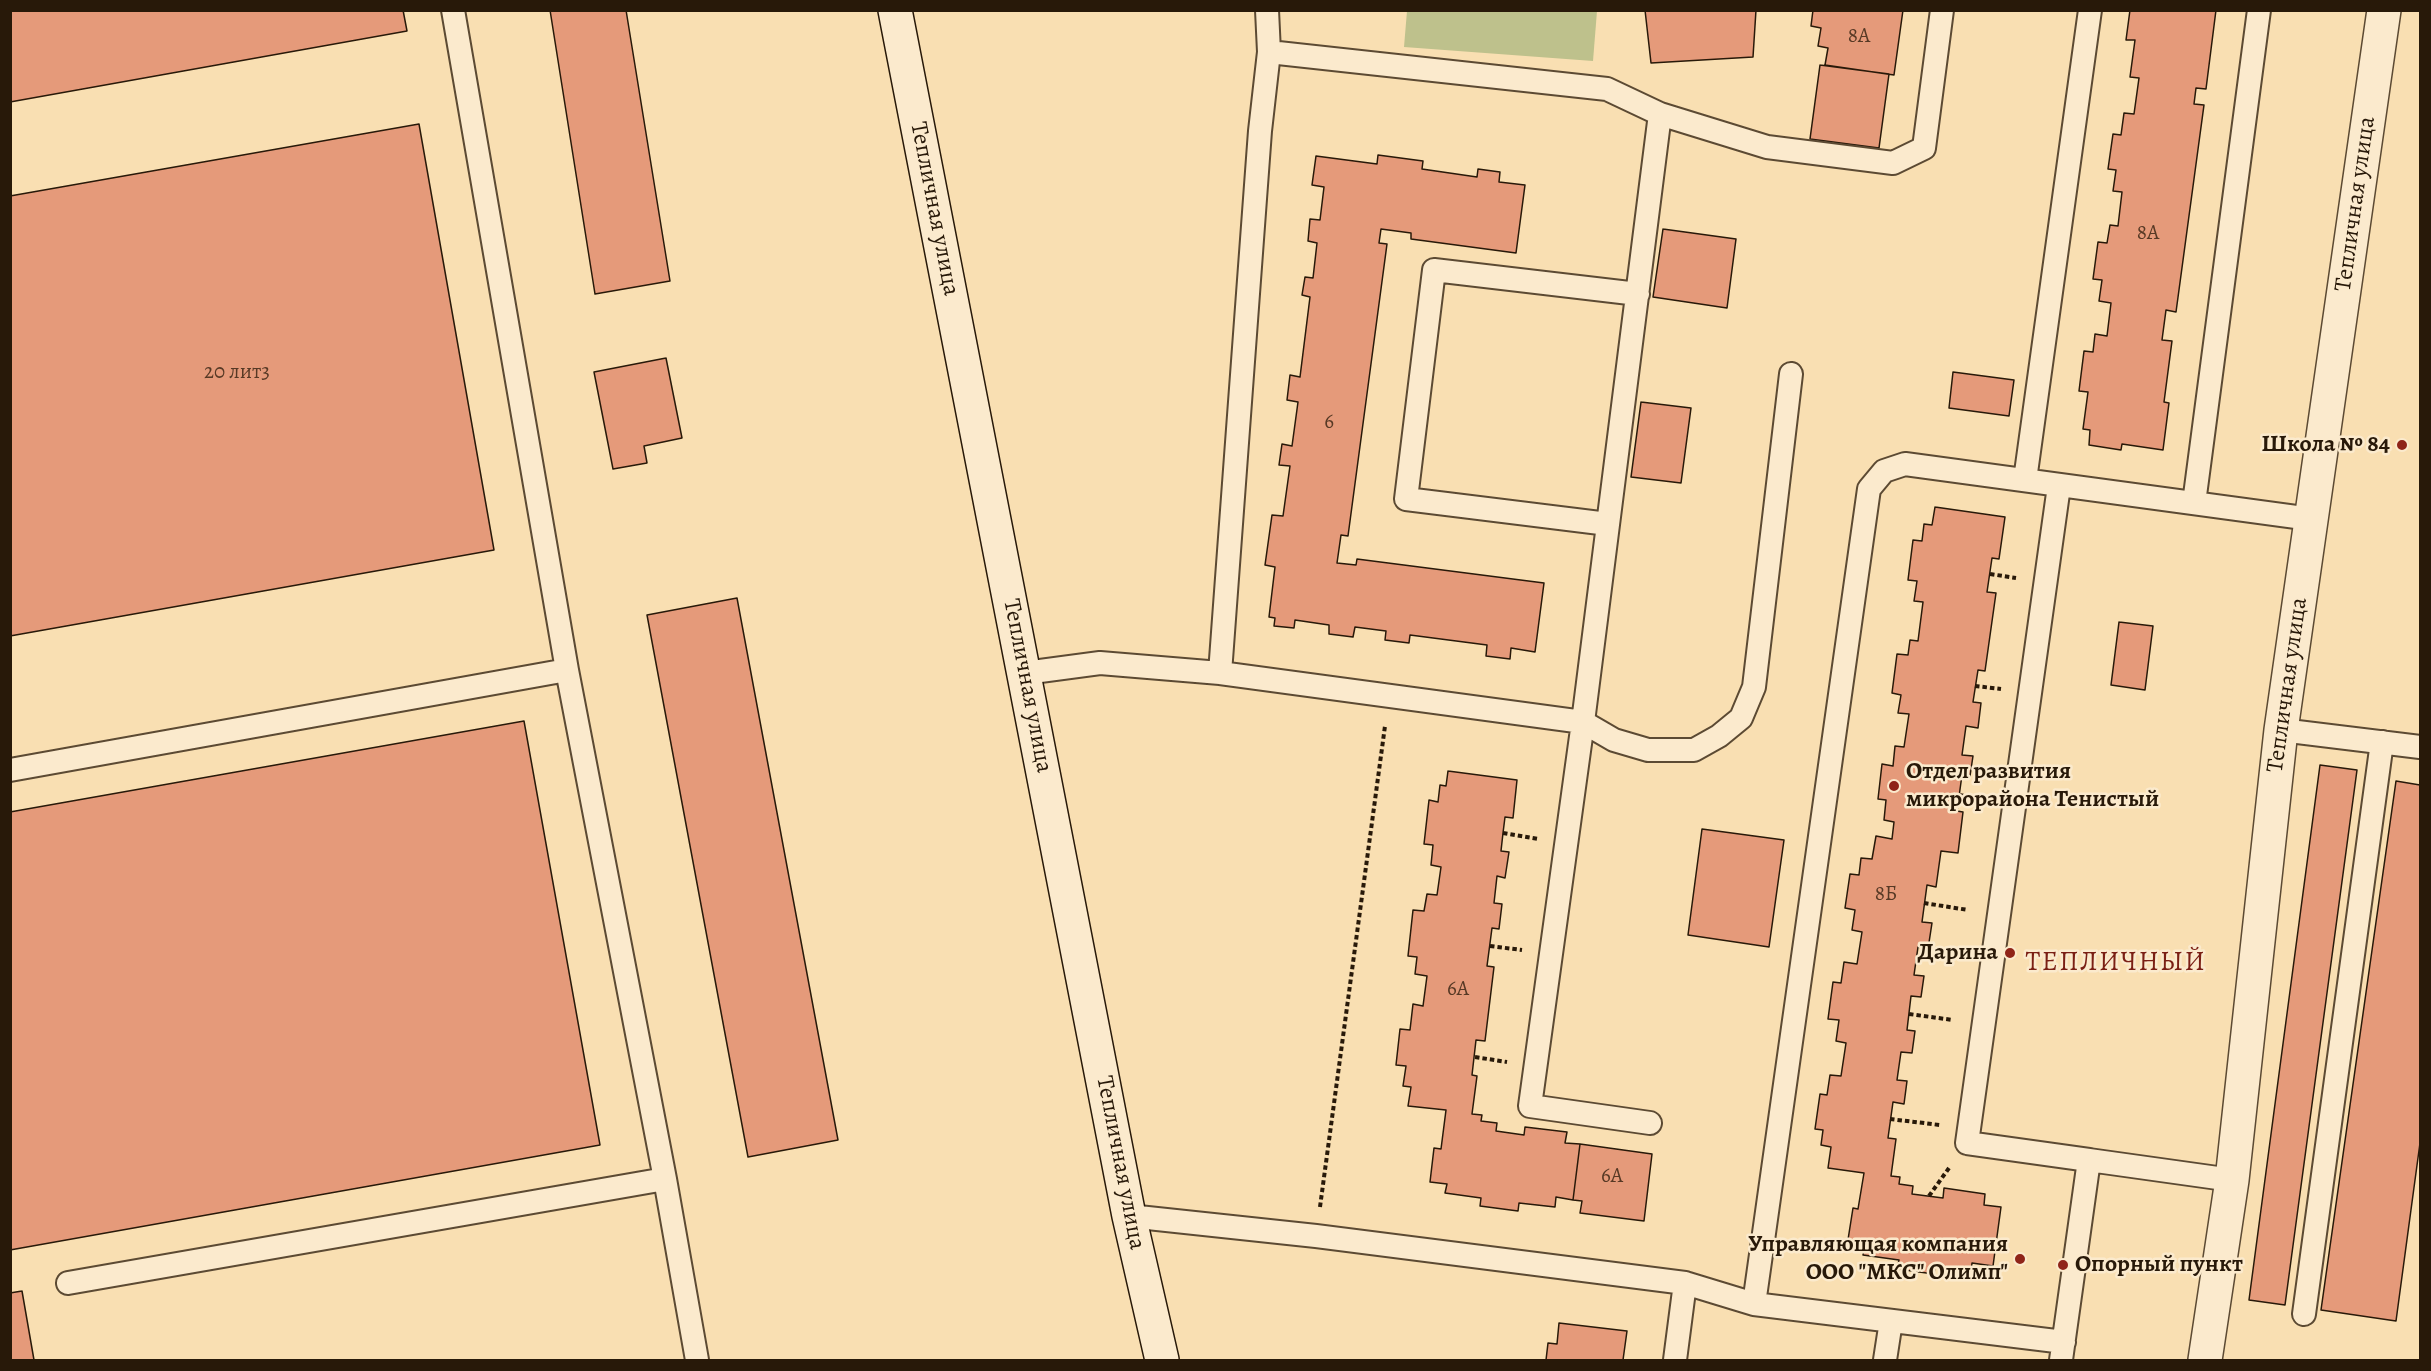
<!DOCTYPE html>
<meta charset="utf-8">
<style>
body{margin:0}
#map{position:relative;width:2431px;height:1371px;overflow:hidden;background:#f9dfb2;font-family:Alegreya,serif}
canvas{display:block}
.frame{position:absolute;inset:0;border:12px solid #281909;pointer-events:none}
</style>
<div id="map">
<canvas width="2431" height="1371"></canvas>
<div class="frame"></div>
</div>
<script>
const c = document.querySelector('canvas').getContext('2d');
c.lineJoin = 'round';
function paint(path, color) {
  c.fillStyle = color;
  c.fill(path, 'evenodd');
}
function shape(rows) {
  const path = new Path2D();
  for (const r of rows) {
    path.moveTo(r[0], r[1]);
    for (let i = 2; i < r.length; i += 2) path.lineTo(r[i], r[i + 1]);
  }
  return path;
}
function stroke(path, color, width, dash) {
  c.strokeStyle = color;
  c.lineWidth = width;
  c.lineCap = dash ? 'butt' : 'round';
  c.setLineDash(dash || []);
  c.stroke(path);
}
function write(font, color, halo, rows, align = 'center') {
  c.font = font + ' Alegreya,serif';
  c.lineWidth = 5;
  c.setLineDash([]);
  c.textBaseline = 'middle';
  c.strokeStyle = halo;
  c.fillStyle = color;
  for (const [text, x, y, turn = 0] of rows) {
    c.save();
    c.translate(x, y);
    c.rotate((+turn || 0) * Math.PI / 180);
    c.textAlign = isNaN(turn) ? turn : align;
    if (halo) c.strokeText(text, 0, 0);
    c.fillText(text, 0, 0);
    c.restore();
  }
}
paint(shape([
 [1407,11,1597,11,1593,61,1404,47]
]), '#bec18c');
const building = shape([
 [10,10,403,10,407,31,10,102,10,10],
 [550,10,626,10,670,281,595,294,550,10],
 [1645,10,1756,10,1753,57,1651,63,1645,10],
 [1813,10,1903,10,1894,75,1825,65,1828,48,1818,46,1821,28,1811,26,1813,10],
 [2130,10,2216,10,2206,89,2196,88,2194,104,2204,105,2176,312,2166,310,2162,340,2172,341,2164,402,2169,403,2163,450,2122,444,2121,450,2089,445,2090,430,2083,429,2088,392,2079,391,2084,351,2093,352,2095,334,2107,336,2111,303,2099,301,2102,280,2093,279,2098,242,2107,243,2110,225,2118,226,2122,192,2113,191,2116,170,2108,169,2113,134,2121,135,2124,113,2134,114,2139,78,2130,77,2135,40,2126,40,2130,10],
 [1820,65,1889,74,1879,148,1810,139,1820,65],
 [419,124,494,550,10,636,10,196,419,124],
 [1378,155,1423,161,1422,169,1477,177,1478,169,1500,172,1499,182,1525,185,1516,253,1411,239,1411,233,1381,229,1379,243,1387,244,1348,536,1341,535,1337,563,1356,565,1357,559,1544,583,1535,652,1511,648,1510,659,1486,656,1487,645,1410,635,1409,643,1385,640,1386,631,1355,627,1353,637,1329,634,1329,625,1295,620,1294,628,1274,626,1275,618,1269,617,1275,567,1265,565,1272,515,1283,516,1290,466,1279,465,1282,444,1292,446,1298,402,1287,400,1290,375,1300,377,1310,297,1302,295,1305,277,1313,278,1317,243,1308,241,1310,219,1320,220,1324,187,1312,185,1316,156,1377,164,1378,155],
 [1663,229,1736,239,1727,308,1653,297,1663,229],
 [666,358,682,438,644,446,647,463,613,469,594,372,666,358],
 [1953,372,2014,380,2009,416,1949,408,1953,372],
 [1641,402,1691,408,1681,483,1631,477,1641,402],
 [1935,507,2005,517,1999,559,1992,558,1987,592,1996,593,1985,671,1978,670,1973,702,1981,703,1978,728,1966,726,1962,755,1973,756,1970,776,1962,775,1957,811,1963,812,1958,853,1941,851,1936,887,1927,885,1922,922,1932,923,1928,949,1918,947,1914,975,1924,976,1921,997,1911,996,1907,1030,1915,1031,1912,1053,1901,1052,1897,1080,1907,1081,1904,1104,1893,1102,1888,1138,1896,1139,1891,1176,1900,1177,1899,1184,1913,1186,1912,1194,1943,1198,1944,1188,1985,1194,1984,1205,2001,1207,1993,1266,1972,1263,1971,1271,1935,1266,1934,1274,1897,1269,1899,1260,1863,1255,1864,1249,1847,1246,1853,1208,1858,1209,1864,1173,1828,1168,1831,1147,1821,1145,1823,1130,1815,1129,1820,1094,1827,1095,1830,1075,1841,1076,1846,1043,1836,1041,1839,1020,1828,1019,1833,982,1841,983,1844,962,1857,964,1862,932,1852,930,1855,910,1845,908,1850,874,1859,875,1861,858,1872,859,1876,836,1892,839,1894,822,1884,820,1886,800,1878,799,1882,764,1893,766,1895,746,1904,747,1909,714,1898,713,1901,695,1892,693,1897,654,1908,655,1910,640,1918,641,1923,602,1914,601,1917,581,1908,580,1913,540,1922,541,1924,524,1932,525,1935,507],
 [737,598,838,1140,748,1157,647,615,737,598],
 [2119,622,2153,626,2145,690,2111,685,2119,622],
 [524,721,600,1145,10,1250,10,812,524,721],
 [2320,765,2357,770,2285,1305,2249,1300,2320,765],
 [1448,771,1517,780,1513,818,1505,817,1503,833,1501,851,1509,852,1505,878,1497,876,1494,903,1502,904,1499,929,1492,928,1487,966,1494,967,1485,1041,1476,1040,1472,1075,1477,1076,1472,1114,1482,1115,1481,1121,1497,1123,1496,1131,1524,1135,1525,1127,1567,1132,1565,1143,1580,1144,1573,1200,1556,1197,1555,1207,1519,1203,1518,1211,1480,1206,1481,1198,1445,1193,1447,1184,1430,1182,1434,1148,1441,1149,1446,1110,1408,1106,1411,1087,1403,1086,1406,1066,1396,1065,1400,1029,1410,1030,1413,1004,1423,1006,1427,976,1415,974,1417,957,1408,956,1413,910,1424,911,1427,894,1437,895,1441,867,1431,865,1433,845,1424,844,1429,800,1438,802,1440,785,1446,786,1448,771],
 [2396,781,2420,785,2420,1143,2396,1321,2321,1310,2396,781],
 [1702,829,1784,840,1769,947,1688,935,1702,829],
 [1580,1144,1652,1154,1644,1221,1580,1213,1582,1201,1573,1200,1580,1144],
 [22,1291,34,1360,10,1360,10,1293,22,1291],
 [1559,1323,1627,1331,1623,1360,1546,1360,1548,1343,1557,1344,1559,1323]
]);
paint(building, '#e59a7a');
stroke(building, '#281909', 1.5);
const lane = shape([
 [453,10,567,670,665,1179,697,1360],
 [1269,52,1607,89,1660,114,1767,147,1893,163,1924,148,1942,10],
 [2025,480,2090,10],
 [2059,486,1967,1143,2089,1160,2061,1360],
 [2194,503,2259,10],
 [1608,524,1406,499,1434,270,1638,294],
 [1025,673,1100,663,1220,673,1583,722,1614,740,1648,750,1694,750,1719,736,1741,718,1754,687,1791,374],
 [1220,673,1260,131,1269,52,1267,10],
 [2281,730,2420,747],
 [10,770,567,670],
 [1650,1123,1530,1106,1583,722,1660,114],
 [2089,1160,2232,1180],
 [1129,1216,1316,1236,1685,1283,1754,1304,2064,1342],
 [68,1283,665,1179],
 [1754,1304,1869,489,1884,471,1905,464,2311,519],
 [2304,1314,2382,742],
 [1675,1360,1685,1283],
 [1885,1360,1891,1321]
]);
const street = shape([
 [2205,1360,2232,1180,2281,730,2384,10]
]);
const secondary = shape([
 [895,10,1129,1216,1162,1360]
]);
stroke(lane, '#5c4a33', 26);
stroke(street, '#5c4a33', 36);
stroke(secondary, '#281909', 36);
stroke(shape([
 [1990,574,2016,578],
 [1975,686,2001,689],
 [1959,795,1985,799],
 [1503,833,1538,839],
 [1924,903,1968,910],
 [1490,946,1522,950],
 [1909,1014,1953,1020],
 [1475,1057,1507,1062],
 [1890,1119,1940,1125],
 [1929,1196,1949,1168],
 [1320,1207,1385,726]
]), '#281909', 4, [4.5, 3]);
stroke(lane, '#fbeacd', 22);
stroke(street, '#fbeacd', 33);
stroke(secondary, '#fbeacd', 33);
for (const [x, y, r, color] of [
 [2402,445,6,"#8f2418"],
 [1894,786,6,"#8f2418"],
 [2010,953,6,"#8f2418"],
 [2020,1259,6,"#8f2418"],
 [2063,1265,6,"#8f2418"]
]) {
  const dot = new Path2D();
  dot.arc(x, y, r, 0, 2 * Math.PI);
  c.fillStyle = color;
  c.fill(dot);
  stroke(dot, '#fbeacd', 2);
}
write('21px', '#573925', null, [
 ["8А",1859,37],
 ["8А",2148,234],
 ["20 лит3",237,373],
 ["6",1329,423],
 ["8Б",1886,895],
 ["6А",1458,990],
 ["6А",1612,1177]
]);
write('24px', '#281909', '#fbeacd', [
 ["Тепличная улица",2356,204,-82],
 ["Тепличная улица",934,209,79],
 ["Тепличная улица",2288,685,-82],
 ["Тепличная улица",1027,686,79],
 ["Тепличная улица",1120,1163,79]
]);
write('bold 24px', '#281909', '#fbeacd', [
 ["Школа № 84",2390,445],
 ["Отдел развития",1906,772,"left"],
 ["микрорайона Тенистый",1906,800,"left"],
 ["Дарина",1998,953],
 ["Управляющая компания",2008,1245],
 ["ООО \"МКС\" Олимп\"",2008,1273],
 ["Опорный пункт",2075,1265,"left"]
], 'right');
c.letterSpacing = '1.5px';
write('27px', '#7a1f14', '#fbeacd', [
 ["ТЕПЛИЧНЫЙ",2116,963]
]);
c.letterSpacing = '0px';
</script>
